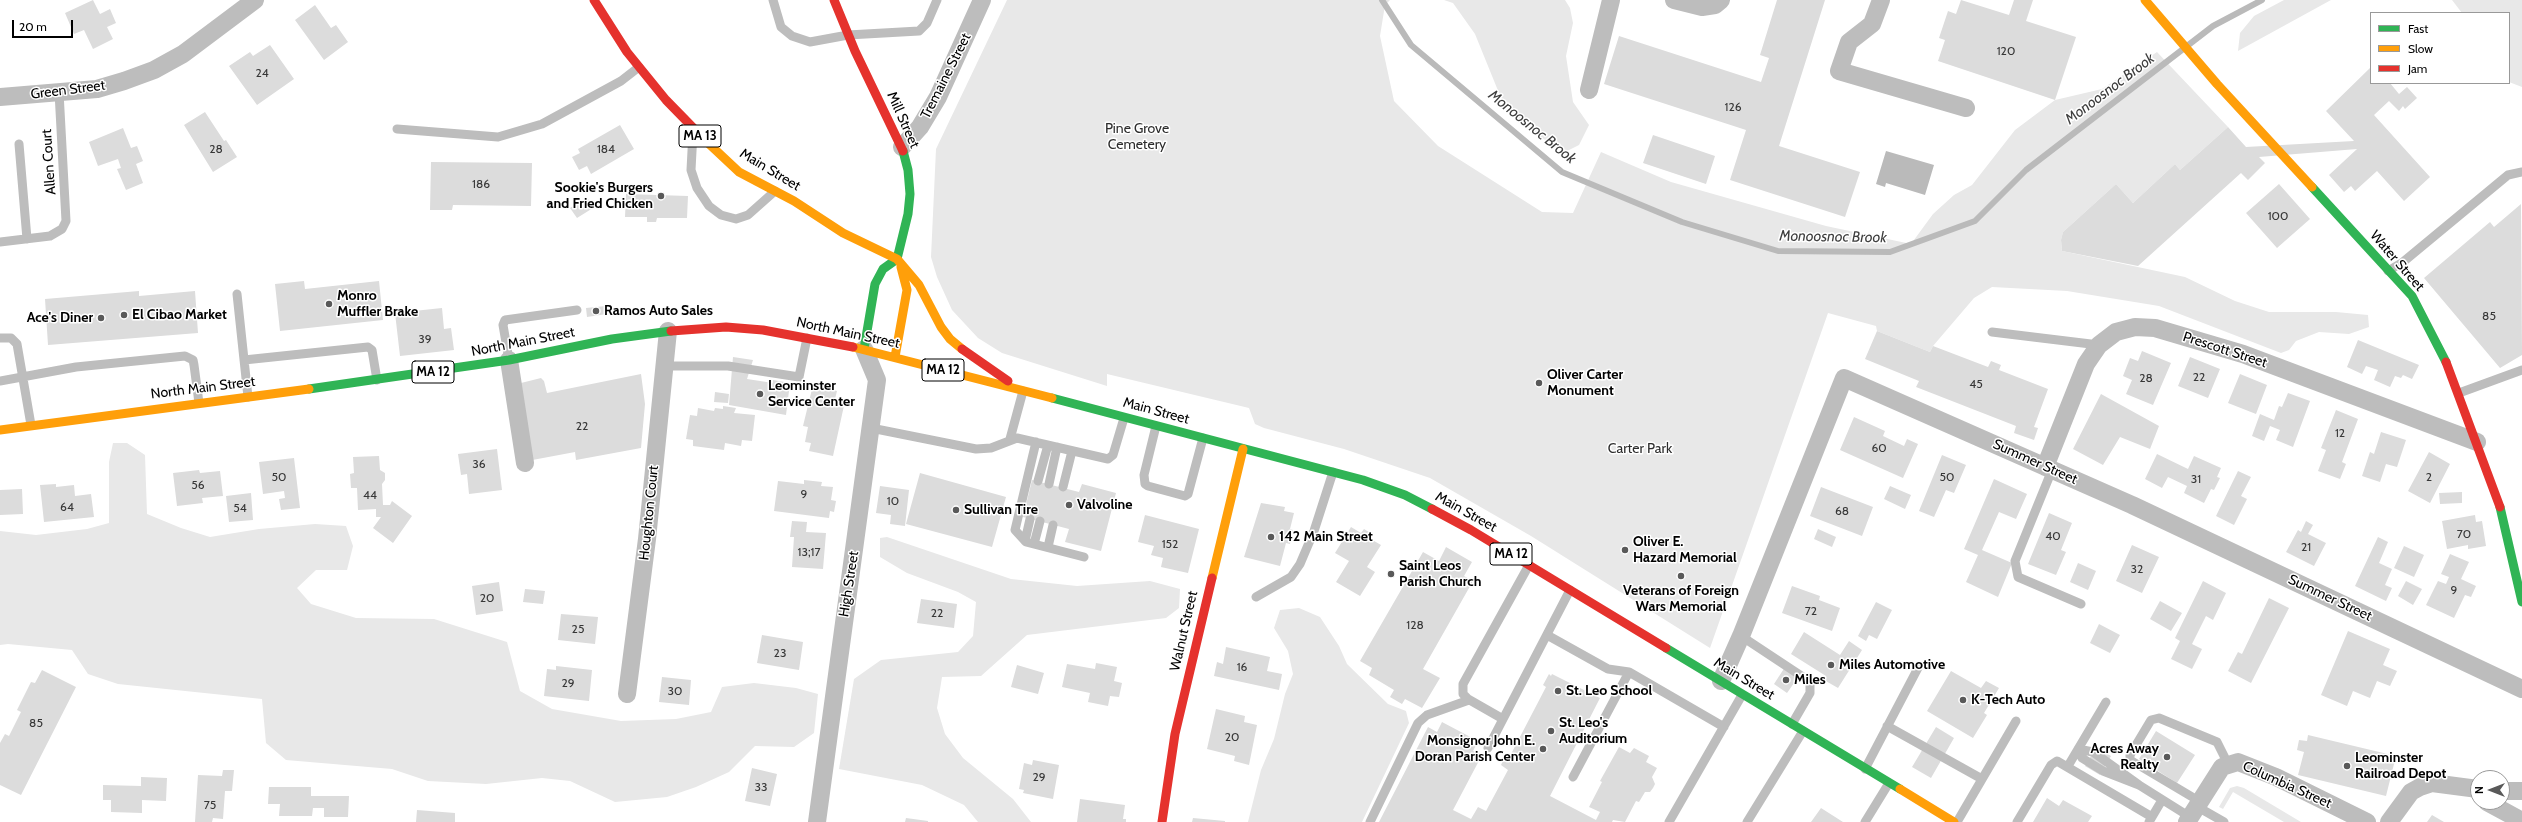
<!DOCTYPE html>
<style>
body{margin:0}
#map{position:relative;width:2522px;height:822px;overflow:hidden;background:#fff;font-family:Cabin,sans-serif}
canvas{display:block}
.legend{position:absolute;left:2370px;top:12px;width:140px;height:72px;box-sizing:border-box;background:#fff;border:1px solid #999;margin:0;padding:5px 7px;list-style:none;font-size:12px;color:#000}
.legend li{display:flex;align-items:center;gap:8px;height:20px}
.legend b{width:20px;border:1px solid #999}
.north{position:absolute;left:2470px;top:770px;width:40px;height:40px;box-sizing:border-box;background:#fff;border:1px solid #999;border-radius:50%;rotate:270deg;font-size:11px;font-weight:700;line-height:16px;text-align:center;color:#000}
.north::after{content:'';display:block;margin:auto;width:14px;height:18px;background:#595959;clip-path:polygon(50% 0,100% 100%,50% 72%,0 100%)}
.scale{position:absolute;left:12px;top:20px;width:61px;height:18px;box-sizing:border-box;border:2px solid #000;border-top:0;padding-left:5px;font-size:12px;line-height:14px;white-space:nowrap;color:#000;-webkit-text-stroke:3px #fff;paint-order:stroke}
</style>
<div id="map">
<canvas width="2522" height="822"></canvas>
<ul class="legend">
<li><b style="height:5px;background:#30b455"></b>Fast</li>
<li><b style="height:5px;background:#ff9f0a"></b>Slow</li>
<li><b style="height:5px;background:#e5322d"></b>Jam</li>
</ul>
<div class="north">N</div>
<div class="scale">20 m</div>
</div>
<script>
const c = document.querySelector('canvas').getContext('2d');
c.lineJoin = 'round';
function paint(path, color) {
  c.fillStyle = color;
  c.fill(path, 'evenodd');
}
function shape(rows) {
  const path = new Path2D();
  for (const r of rows) {
    path.moveTo(r[0], r[1]);
    for (let i = 2; i < r.length; i += 2) path.lineTo(r[i], r[i + 1]);
  }
  return path;
}
function stroke(path, color, width, dash) {
  c.strokeStyle = color;
  c.lineWidth = width;
  c.lineCap = dash ? 'butt' : 'round';
  c.setLineDash(dash || []);
  c.stroke(path);
}
function write(font, color, halo, rows, align = 'center') {
  c.font = font + ' Cabin,sans-serif';
  c.lineWidth = 3;
  c.setLineDash([]);
  c.textBaseline = 'middle';
  c.strokeStyle = halo;
  c.fillStyle = color;
  for (const [text, x, y, turn = 0] of rows) {
    c.save();
    c.translate(x, y);
    c.rotate((+turn || 0) * Math.PI / 180);
    c.textAlign = isNaN(turn) ? turn : align;
    if (halo) c.strokeText(text, 0, 0);
    c.fillText(text, 0, 0);
    c.restore();
  }
}
paint(shape([
 [1007,0,1390,0,1385,5,1380,36,1394,101,1438,146,1542,212,1573,213,1601,152,1671,182,1826,226,1911,244,1933,214,1954,195,1972,185,2015,130,2055,100,2102,89,2157,52,2228,127,2180,170,2175,164,2133,203,2116,184,2063,232,2061,240,2062,251,2185,277,2235,301,2269,312,2336,312,2368,315,2369,327,2349,334,2319,332,2296,341,2289,350,2281,353,2159,306,2067,291,1992,287,1974,298,1933,346,1930,352,1877,331,1876,326,1828,313,1710,648,1531,536,1430,478,1344,449,1264,428,1255,424,1249,408,1107,374,1107,386,1002,353,978,338,952,310,937,277,931,257,936,149],
 [1444,0,1565,0,1570,8,1573,23,1566,56,1573,102,1589,125,1579,145,1567,151,1530,132,1501,98,1475,34,1453,3],
 [2284,0,2331,0,2238,51,2240,33,2254,16],
 [2452,0,2522,0,2522,87,2509,82,2509,13,2462,13],
 [113,443,127,443,145,455,147,514,181,528,210,537,259,529,315,524,346,526,353,546,347,570,316,570,297,588,311,604,356,618,434,619,507,642,520,691,552,709,621,721,676,719,711,712,722,687,754,683,796,688,818,694,814,733,794,747,755,746,729,772,696,787,667,797,615,802,570,781,542,778,486,784,428,781,392,769,286,760,266,743,262,699,118,684,88,674,72,650,8,644,0,645,0,531,36,535,87,529,109,523,109,462],
 [887,537,1011,579,1077,586,1150,581,1180,589,1179,608,1166,618,1027,635,981,676,942,677,937,708,945,734,963,758,1013,799,1031,822,978,822,964,805,922,785,839,769,854,679,881,660,958,652,973,636,976,602,958,592,907,573,880,557,880,538],
 [1299,608,1320,617,1339,646,1347,664,1388,704,1406,711,1409,723,1362,822,1248,822,1261,770,1274,739,1285,694,1293,674,1288,651,1274,628,1280,610],
 [2237,786,2244,788,2301,822,2284,822,2233,792,2223,809,2219,807,2230,788]
]), '#e8e8e8');
paint(shape([
 [1886,151,1934,165,1925,195,1886,183,1885,187,1876,184]
]), '#bababa');
stroke(shape([
 [1382,0,1411,45,1562,172,1682,222,1778,251,1890,252,1975,221,2026,170,2213,26,2262,0]
]), '#bababa', 6);
paint(shape([
 [93,0,100,14,110,9,116,23,107,27,113,39,93,49,84,30,74,34,65,13],
 [1777,0,1825,0,1779,146,1860,172,1845,217,1730,180,1746,130,1604,84,1619,36,1761,82,1769,58,1760,55],
 [1961,0,2009,15,2014,0,2033,0,2026,21,2076,37,2055,100,1938,61,1945,40,1939,38,1948,11,1956,14],
 [315,5,331,28,336,25,348,42,324,60,295,20],
 [270,45,294,79,257,105,229,66,250,52,253,56],
 [2371,67,2371,83,2390,83,2399,94,2407,87,2417,98,2405,109,2403,106,2399,111,2389,101,2374,115,2430,177,2404,201,2377,171,2355,191,2351,186,2344,192,2329,175,2357,149,2259,157,2265,163,2248,180,2241,173,2138,266,2062,251,2061,240,2063,232,2116,184,2133,203,2175,164,2180,170,2228,127,2246,147,2354,141,2326,111],
 [205,112,224,141,226,140,237,157,213,172,184,125],
 [620,125,634,149,591,174,587,166,579,170,572,157,580,153,578,149],
 [123,128,131,148,137,146,143,161,136,164,143,183,126,190,117,169,121,168,118,159,98,166,89,142],
 [1653,135,1715,156,1706,184,1643,163],
 [431,162,532,163,531,206,453,205,452,210,430,210],
 [2279,184,2310,219,2277,248,2246,213],
 [626,194,688,196,687,218,657,218,656,222,647,222,647,217,625,217],
 [587,197,593,208,577,218,570,208],
 [2521,204,2522,355,2500,368,2424,278,2490,222,2494,227],
 [304,281,305,289,379,281,383,320,280,331,275,284],
 [139,291,139,296,195,291,198,333,48,345,45,299],
 [606,306,607,314,587,317,586,308],
 [442,308,444,329,451,328,454,350,400,356,395,313],
 [1877,331,1930,352,1933,346,1988,367,1991,361,2001,365,1999,370,2048,389,2034,427,2038,428,2034,440,2014,433,2016,426,1916,387,1919,381,1865,359],
 [2358,340,2419,365,2412,379,2403,375,2401,378,2395,376,2390,387,2374,380,2378,370,2366,366,2362,374,2347,367],
 [2142,351,2171,363,2153,405,2126,394,2132,380,2123,376,2130,358,2138,361],
 [733,357,753,360,747,379,773,383,773,380,790,383,786,415,729,405],
 [2190,357,2220,369,2208,398,2178,386],
 [641,374,645,404,641,448,576,460,575,452,527,461,517,384,541,378,544,381,547,393],
 [2240,374,2267,385,2256,414,2228,403],
 [813,385,837,391,835,399,845,401,833,456,809,451,811,443,805,442,808,427,803,426],
 [715,392,729,394,728,403,714,402],
 [2288,393,2310,401,2293,447,2276,440,2280,430,2270,426,2264,441,2252,436,2260,414,2274,420,2279,406,2282,407],
 [2101,394,2159,426,2150,449,2120,437,2103,465,2073,449],
 [723,406,736,408,734,413,755,415,752,441,742,440,741,446,725,443,724,450,693,446,693,440,686,439,690,415,697,416,698,408,714,411,715,408,723,409],
 [2336,410,2358,419,2342,462,2346,464,2340,479,2318,471,2326,450,2321,448],
 [1854,417,1885,431,1883,436,1904,446,1907,439,1918,444,1903,478,1840,450],
 [2381,432,2406,440,2397,467,2386,464,2380,482,2362,476,2370,452,2374,454],
 [497,449,502,490,469,494,467,474,461,475,458,454],
 [2429,452,2450,464,2430,503,2408,491],
 [2157,454,2188,469,2194,456,2221,468,2217,477,2220,478,2214,490,2211,489,2204,503,2184,493,2187,486,2168,477,2162,488,2145,479],
 [1942,455,1966,465,1954,493,1946,490,1934,517,1919,511],
 [379,456,380,470,385,473,385,480,382,484,383,505,390,505,392,501,412,516,393,543,373,528,381,517,376,517,376,509,358,510,357,488,351,488,350,474,354,473,353,457],
 [294,458,300,508,281,510,279,499,285,498,284,491,263,494,259,462],
 [199,470,200,473,220,471,223,496,202,498,203,503,177,506,173,473],
 [2238,471,2251,477,2241,496,2247,499,2234,525,2216,516],
 [920,473,1006,497,992,547,906,524],
 [1994,479,2027,494,2016,519,1999,512,1982,550,2012,563,1998,597,1966,582,1978,555,1964,549],
 [804,480,822,482,821,486,833,487,831,500,836,501,834,512,830,511,829,518,774,511,778,481,804,484],
 [1032,480,1079,492,1082,484,1116,493,1101,551,1065,542,1069,529,1023,517],
 [56,484,56,487,74,485,75,496,91,494,94,517,44,522,40,485],
 [880,486,909,490,905,526,890,524,891,515,876,513],
 [1890,486,1911,495,1905,509,1884,499],
 [1821,487,1873,507,1862,536,1810,516],
 [22,489,23,514,0,515,0,490],
 [2462,492,2462,503,2440,504,2439,493],
 [251,493,253,520,229,522,226,496],
 [1261,503,1285,507,1284,511,1294,513,1290,529,1293,530,1290,544,1286,543,1280,566,1244,557],
 [2049,513,2072,523,2061,550,2066,552,2056,575,2028,564],
 [1145,515,1199,529,1188,573,1161,567,1163,558,1151,555,1154,546,1138,542],
 [2475,515,2476,522,2482,521,2486,546,2468,549,2468,545,2447,549,2442,521],
 [792,521,807,522,806,532,826,533,823,569,792,567,794,537,790,537],
 [2306,521,2313,525,2308,534,2326,543,2314,566,2286,552,2298,530,2301,532],
 [1351,527,1361,533,1364,529,1372,534,1369,538,1381,545,1367,567,1375,572,1360,596,1336,582,1349,561,1335,553],
 [1818,529,1836,537,1832,547,1814,539],
 [2378,537,2388,542,2379,563,2392,569,2385,585,2392,588,2386,601,2355,586],
 [2132,545,2159,557,2142,593,2116,581],
 [2404,546,2424,555,2414,577,2394,568],
 [1446,547,1472,562,1464,576,1473,581,1423,669,1440,678,1422,708,1405,699,1402,704,1390,697,1394,690,1369,675,1372,668,1360,661,1423,552,1439,561],
 [2450,554,2469,562,2461,579,2476,586,2471,597,2465,595,2454,618,2426,605,2438,581,2446,584,2449,577,2441,574],
 [2078,563,2096,571,2088,590,2070,582],
 [2203,581,2226,593,2213,620,2206,616,2192,644,2202,649,2192,669,2171,659,2180,641,2175,638],
 [2406,581,2422,589,2413,605,2398,596],
 [499,582,503,611,476,615,472,586],
 [1792,586,1820,596,1819,600,1840,608,1832,631,1782,613],
 [525,589,545,591,543,604,523,602],
 [2269,598,2289,608,2251,683,2228,671,2238,652,2242,654],
 [921,599,957,604,954,628,917,623],
 [2160,601,2182,613,2171,631,2150,619],
 [1876,602,1892,610,1877,639,1869,635,1866,641,1858,636],
 [561,614,598,617,595,644,558,640],
 [2099,624,2120,635,2110,653,2090,643],
 [2348,631,2390,649,2383,665,2397,671,2390,686,2377,681,2370,698,2353,691,2347,706,2321,695],
 [1804,632,1840,655,1849,641,1862,650,1838,688,1824,680,1826,676,1791,654],
 [762,635,803,642,799,670,757,663],
 [1226,647,1270,657,1267,671,1282,674,1279,690,1214,676,1217,662,1223,664],
 [1096,663,1117,667,1114,681,1122,683,1119,697,1110,696,1108,706,1088,702,1090,693,1062,687,1067,664,1095,669],
 [1017,665,1044,673,1038,694,1011,687],
 [556,666,592,670,589,701,544,696,547,669,556,670],
 [1785,667,1799,676,1787,693,1774,684],
 [42,670,76,687,21,795,0,785,0,743,5,734,9,736,21,712,17,710,31,682,35,683],
 [1951,671,1981,688,1986,681,1999,688,1984,713,1987,715,1973,738,1927,711],
 [1549,674,1551,676,1552,674,1600,698,1550,796,1596,820,1600,812,1589,807,1602,782,1600,781,1619,747,1630,753,1634,748,1649,756,1646,762,1657,768,1652,777,1655,784,1653,788,1650,792,1645,792,1639,802,1636,801,1625,822,1613,820,1612,822,1379,822,1428,727,1437,732,1442,722,1478,741,1473,751,1482,755,1453,810,1471,819,1478,807,1486,811,1508,770,1501,765,1506,754,1510,756,1546,687,1543,685],
 [662,677,691,680,689,705,659,702],
 [1216,709,1245,716,1244,722,1257,725,1249,765,1234,761,1235,756,1207,749],
 [1936,727,1954,738,1931,778,1912,767],
 [2156,731,2195,755,2177,783,2139,759],
 [2308,735,2396,756,2386,796,2298,775,2304,752,2297,750,2299,740,2307,741],
 [2096,747,2111,756,2100,775,2085,766],
 [1033,760,1059,765,1053,799,1023,793,1024,790,1019,789,1024,763,1032,765],
 [752,768,777,774,770,806,745,801],
 [223,770,234,770,232,791,225,791,223,819,213,818,212,822,195,822,198,775,222,776],
 [141,777,167,778,166,801,142,800,142,813,111,812,111,800,103,800,103,785,141,786],
 [269,787,311,787,311,796,349,796,348,817,324,817,324,808,313,808,312,816,279,816,280,804,268,804],
 [2047,798,2059,806,2063,800,2092,816,2088,822,2033,822],
 [1080,799,1125,805,1123,819,1126,819,1126,822,1077,822],
 [1821,808,1843,822,1811,822],
 [417,810,455,813,455,822,416,822],
 [2432,815,2444,822,2427,822],
 [906,818,928,821,928,822,905,822],
 [1193,818,1225,821,1225,822,1192,822]
]), '#dcdcdc');
stroke(shape([
 [773,0,781,27,792,36,810,42,848,35,919,31,927,23,937,0],
 [397,129,498,137,542,124,621,81,639,67],
 [693,132,691,170,697,188,709,206,721,215,736,219,748,215,775,191],
 [19,144,27,239],
 [0,242,50,236,62,229,66,221,59,92],
 [2388,271,2403,262,2508,175,2522,172],
 [237,294,248,397],
 [1992,332,2099,345],
 [0,338,11,338,17,344,31,425],
 [244,360,368,347,372,350,377,380],
 [509,360,503,325,505,320,577,310],
 [664,366,728,366,799,377,807,338],
 [0,381,76,367,185,356,193,360,194,365,199,403],
 [2459,393,2522,370],
 [1156,426,1144,475,1145,484,1148,486,1185,496,1188,494,1203,438],
 [871,428,976,449,991,448,1017,438,1108,459,1113,455,1124,418],
 [1010,439,1023,391],
 [1036,442,1015,530,1026,542,1084,557],
 [2052,470,2015,561,2018,577,2081,604],
 [1038,481,1048,445],
 [1049,484,1057,447],
 [1063,487,1072,451],
 [1025,541,1030,519],
 [1034,544,1040,521],
 [1048,547,1053,525],
 [1256,597,1291,577,1300,564,1314,531,1333,472],
 [1547,635,1608,669,1629,672,1724,727],
 [1741,636,1806,679,1810,684,1810,693,1792,724],
 [1503,719,1468,699,1463,694,1463,684,1529,565],
 [1887,726,1982,779],
 [1488,748,1570,590],
 [2068,766,2106,702],
 [1865,769,1919,666],
 [1573,777,1629,672],
 [2139,785,2093,752,2078,749,2082,758,2103,771,2139,785,2190,817],
 [2199,801,2130,760,2130,755,2151,720,2159,718,2217,742,2228,764],
 [2196,806,2224,822],
 [1370,822,1418,723,1427,715,1469,700],
 [1669,822,1742,695],
 [1747,822,1803,731],
 [1865,822,1889,783],
 [1957,822,2016,721],
 [2017,822,2051,765,2057,761,2152,817],
 [2149,822,2162,800]
]), '#bdbdbd', 9);
stroke(shape([
 [1674,0,1702,7,1715,5,1721,0],
 [1881,0,1872,24,1849,42,1839,71,1966,108],
 [1589,90,1611,0],
 [0,97,97,89,124,81,154,70,183,54,255,0],
 [902,147,920,127,938,97,982,0],
 [509,360,525,463],
 [2045,467,2086,364,2099,345,2116,332,2135,327,2155,328,2243,354,2477,442],
 [1721,681,1741,636,1844,378,2132,505,2522,689],
 [627,694,647,539,668,331],
 [2502,791,2522,791],
 [2487,802,2522,821],
 [817,822,877,380,864,349],
 [2187,822,2222,767,2238,762,2276,777,2367,822],
 [2389,822,2411,792,2420,787,2432,783,2478,789]
]), '#bdbdbd', 18);
stroke(shape([
 [2312,187,2412,296,2446,362],
 [897,259,908,214,910,194,908,170,903,151],
 [864,349,875,284,883,269,897,259],
 [309,389,509,360,612,339,671,331],
 [1052,398,1363,480,1405,495,1432,509],
 [2500,507,2522,602],
 [1666,648,1900,789]
]), '#30b455', 9);
stroke(shape([
 [2145,0,2217,84,2312,187],
 [707,142,739,172,794,201,843,233,897,259,919,285,941,327,950,339,962,349],
 [853,347,1052,398],
 [895,357,907,290,901,267],
 [0,430,309,389],
 [1212,578,1243,449],
 [1900,789,1954,822]
]), '#ff9f0a', 9);
stroke(shape([
 [594,0,627,52,666,100,707,142],
 [834,0,855,51,903,151],
 [671,331,726,327,763,330,853,347],
 [962,349,1008,381],
 [2446,362,2500,507],
 [1432,509,1471,530,1666,648],
 [1162,822,1175,734,1212,578]
]), '#e5322d', 9);
for (const [x, y, r, color] of [
 [661,196,4,"#595959"],
 [329,304,4,"#595959"],
 [596,311,4,"#595959"],
 [124,315,4,"#595959"],
 [101,318,4,"#595959"],
 [1539,383,4,"#595959"],
 [760,394,4,"#595959"],
 [1069,505,4,"#595959"],
 [956,510,4,"#595959"],
 [1271,537,4,"#595959"],
 [1625,550,4,"#595959"],
 [1391,574,4,"#595959"],
 [1681,576,4,"#595959"],
 [1831,665,4,"#595959"],
 [1786,680,4,"#595959"],
 [1558,691,4,"#595959"],
 [1963,700,4,"#595959"],
 [1551,731,4,"#595959"],
 [1543,749,4,"#595959"],
 [2167,757,4,"#595959"],
 [2347,766,4,"#595959"]
]) {
  const dot = new Path2D();
  dot.arc(x, y, r, 0, 2 * Math.PI);
  c.fillStyle = color;
  c.fill(dot);
  stroke(dot, '#fff', 1.5);
}
write('12px', '#373737', null, [
 ["120",2006,51],
 ["24",262,73],
 ["126",1733,107],
 ["28",216,149],
 ["184",606,149],
 ["186",481,184],
 ["100",2278,216],
 ["85",2489,316],
 ["39",425,339],
 ["22",2199,377],
 ["28",2146,378],
 ["45",1976,384],
 ["22",582,426],
 ["12",2340,433],
 ["60",1879,448],
 ["36",479,464],
 ["50",279,477],
 ["50",1947,477],
 ["2",2429,477],
 ["31",2196,479],
 ["56",198,485],
 ["9",804,494],
 ["44",370,495],
 ["10",893,501],
 ["64",67,507],
 ["54",240,508],
 ["68",1842,511],
 ["70",2464,534],
 ["40",2053,536],
 ["152",1170,544],
 ["21",2306,547],
 ["13;17",809,552],
 ["32",2137,569],
 ["9",2454,590],
 ["20",487,598],
 ["72",1811,611],
 ["22",937,613],
 ["128",1415,625],
 ["25",578,629],
 ["23",780,653],
 ["16",1242,667],
 ["29",568,683],
 ["30",675,691],
 ["85",36,723],
 ["20",1232,737],
 ["29",1039,777],
 ["33",761,787],
 ["75",210,805]
]);
for (const [x, y, w] of [
 [700,136,42],
 [943,370,42],
 [433,372,42],
 [1511,554,42]
]) {
  const box = new Path2D();
  box.roundRect(x - w / 2, y - 11, w, 22, 3);
  c.fillStyle = '#fff';
  c.fill(box);
  stroke(box, '#000', 1);
}
write('bold 13px', '#000', null, [
 ["MA 13",700,136],
 ["MA 12",943,370],
 ["MA 12",433,372],
 ["MA 12",1511,554]
]);
write('14px', '#000', '#fff', [
 ["Tremaine Street",946,76,-63],
 ["Green Street",68,90,-7],
 ["Mill Street",903,120,66],
 ["Allen Court",49,162,-94],
 ["Main Street",770,170,31],
 ["Water Street",2397,261,49],
 ["North Main Street",848,333,12],
 ["North Main Street",523,342,-11],
 ["Prescott Street",2225,350,18],
 ["North Main Street",203,388,-7],
 ["Main Street",1156,411,15],
 ["Summer Street",2035,462,24],
 ["Main Street",1466,512,29],
 ["Houghton Court",649,513,-84],
 ["High Street",849,584,-81],
 ["Summer Street",2330,598,25],
 ["Walnut Street",1184,631,-77],
 ["Main Street",1744,679,31],
 ["Columbia Street",2287,785,24]
]);
write('14px', '#2d2d2d', '#fff', [
 ["Pine Grove",1137,129],
 ["Cemetery",1137,145],
 ["Carter Park",1640,449]
]);
write('bold 14px', '#000', '#fff', [
 ["Sookie's Burgers",653,188,"right"],
 ["and Fried Chicken",653,204,"right"],
 ["Monro",337,296],
 ["Muffler Brake",337,312],
 ["Ramos Auto Sales",604,311],
 ["El Cibao Market",132,315],
 ["Ace's Diner",93,318,"right"],
 ["Oliver Carter",1547,375],
 ["Monument",1547,391],
 ["Leominster",768,386],
 ["Service Center",768,402],
 ["Valvoline",1077,505],
 ["Sullivan Tire",964,510],
 ["142 Main Street",1279,537],
 ["Oliver E.",1633,542],
 ["Hazard Memorial",1633,558],
 ["Saint Leos",1399,566],
 ["Parish Church",1399,582],
 ["Veterans of Foreign",1681,591,"center"],
 ["Wars Memorial",1681,607,"center"],
 ["Miles Automotive",1839,665],
 ["Miles",1794,680],
 ["St. Leo School",1566,691],
 ["K-Tech Auto",1971,700],
 ["St. Leo's",1559,723],
 ["Auditorium",1559,739],
 ["Monsignor John E.",1535,741,"right"],
 ["Doran Parish Center",1535,757,"right"],
 ["Acres Away",2159,749,"right"],
 ["Realty",2159,765,"right"],
 ["Leominster",2355,758],
 ["Railroad Depot",2355,774]
], 'left');
write('italic 15px', '#3e3e3e', '#fff', [
 ["Monoosnoc Brook",2110,89,-37],
 ["Monoosnoc Brook",1532,127,39],
 ["Monoosnoc Brook",1833,237,1]
]);
</script>
